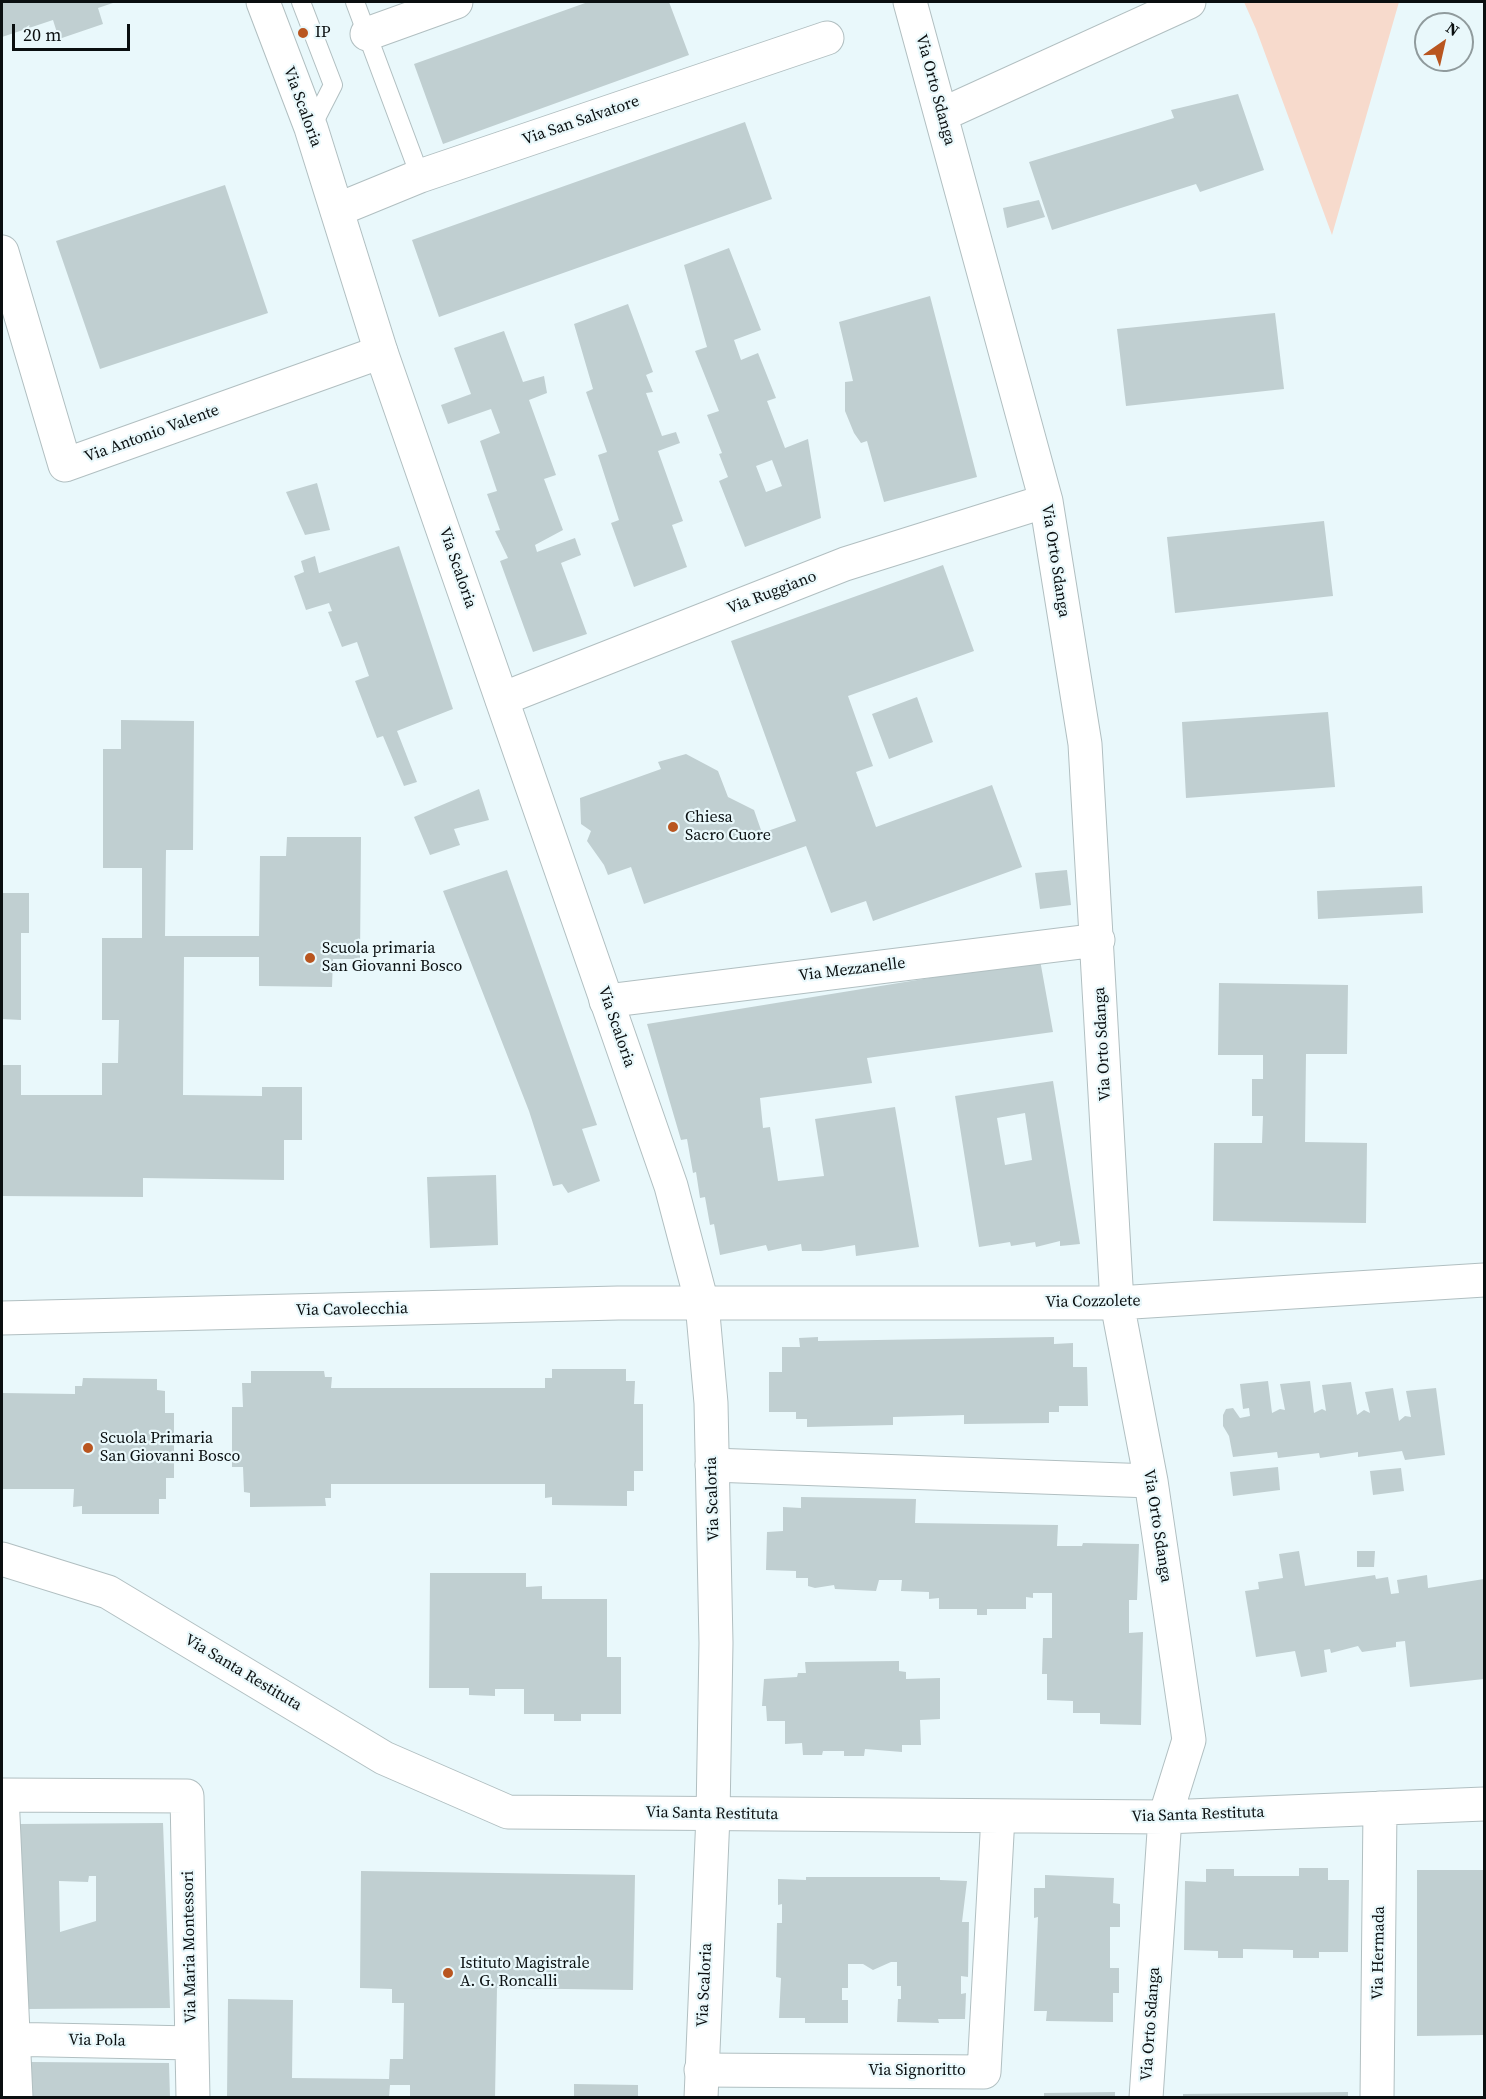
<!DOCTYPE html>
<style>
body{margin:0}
#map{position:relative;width:1486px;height:2099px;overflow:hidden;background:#e9f8fb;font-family:"Source Serif 4",serif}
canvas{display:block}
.frame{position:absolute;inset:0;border:3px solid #0a0f10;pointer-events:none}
.north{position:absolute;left:1414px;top:12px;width:60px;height:60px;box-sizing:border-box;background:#e9f8fb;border:2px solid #909b9d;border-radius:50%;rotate:34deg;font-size:16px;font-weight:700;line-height:24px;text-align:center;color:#0a0f10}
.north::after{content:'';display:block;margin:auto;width:21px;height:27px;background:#b95620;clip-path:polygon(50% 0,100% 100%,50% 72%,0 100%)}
.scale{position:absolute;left:12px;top:24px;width:118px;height:27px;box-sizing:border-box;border:3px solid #0a0f10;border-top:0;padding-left:8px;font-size:18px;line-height:21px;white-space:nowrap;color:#0a0f10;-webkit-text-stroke:4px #e9f8fb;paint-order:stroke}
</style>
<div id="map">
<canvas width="1486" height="2099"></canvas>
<div class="frame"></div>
<div class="north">N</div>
<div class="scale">20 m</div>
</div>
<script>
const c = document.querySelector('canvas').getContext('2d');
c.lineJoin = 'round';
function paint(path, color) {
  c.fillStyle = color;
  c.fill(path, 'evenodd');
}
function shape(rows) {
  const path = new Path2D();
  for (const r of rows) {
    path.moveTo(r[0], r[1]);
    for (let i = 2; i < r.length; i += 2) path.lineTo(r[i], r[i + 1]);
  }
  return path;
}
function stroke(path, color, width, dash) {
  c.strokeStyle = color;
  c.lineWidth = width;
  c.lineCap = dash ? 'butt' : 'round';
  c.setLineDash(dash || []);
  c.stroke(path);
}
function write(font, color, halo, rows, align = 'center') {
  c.font = font + ' "Source Serif 4",serif';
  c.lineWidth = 4.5;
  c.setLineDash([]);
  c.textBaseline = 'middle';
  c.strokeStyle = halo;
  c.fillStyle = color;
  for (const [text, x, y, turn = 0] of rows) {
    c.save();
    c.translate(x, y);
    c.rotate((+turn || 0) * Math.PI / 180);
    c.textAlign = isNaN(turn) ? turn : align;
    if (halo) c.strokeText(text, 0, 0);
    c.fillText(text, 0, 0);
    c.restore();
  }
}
paint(shape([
 [1244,2,1399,2,1332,235,1256,29]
]), '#f7dacc');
paint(shape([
 [2,2,116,2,98,8,103,24,59,39,53,20,2,37],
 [588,2,669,2,689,55,443,144,414,64],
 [1238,94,1264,170,1200,192,1196,184,1052,230,1029,162,1174,118,1171,110],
 [745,122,772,199,439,317,412,240],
 [225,185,268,313,100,369,56,241],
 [1039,200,1045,217,1007,228,1003,208],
 [729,248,761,330,734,340,741,360,758,353,776,398,767,401,785,448,808,439,821,518,745,547,719,481,728,477,719,454,722,453,707,415,719,411,695,351,707,347,684,265],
 [772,460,782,486,766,492,756,466],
 [930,296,977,477,884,502,867,441,861,443,854,433,845,411,845,382,853,381,839,322],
 [628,304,653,372,646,375,653,392,646,393,662,436,676,432,680,443,658,451,683,521,672,525,687,567,634,587,611,523,619,520,598,455,607,452,586,392,593,389,574,324],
 [1275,313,1284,389,1126,406,1117,329],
 [504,331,523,382,544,376,547,393,529,400,556,475,544,479,563,530,535,545,537,552,575,538,581,555,561,563,587,634,533,652,500,561,508,558,495,531,500,530,487,494,497,491,480,441,500,433,491,409,448,424,441,405,471,394,454,348],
 [317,483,330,530,305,535,286,492],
 [1324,521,1333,596,1175,613,1167,537],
 [399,546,453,709,397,731,417,782,404,786,383,736,377,738,355,681,369,676,357,642,342,647,328,612,332,611,329,603,306,610,294,576,304,572,301,561,315,556,319,573],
 [943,565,974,651,848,696,873,766,856,772,876,827,992,785,1022,867,873,921,866,901,831,913,806,846,644,904,631,867,608,875,604,865,587,841,591,831,581,824,580,798,661,769,658,762,686,754,718,771,728,797,754,810,762,833,796,821,731,641],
 [917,697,933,742,889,759,872,714],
 [1328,712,1335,787,1186,798,1182,722],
 [121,720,194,721,193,850,166,850,165,936,259,936,260,856,286,856,287,837,361,837,360,959,333,959,332,987,259,986,259,957,184,957,183,1095,262,1096,262,1087,302,1087,302,1140,284,1140,284,1180,143,1178,143,1197,2,1196,2,1065,21,1065,21,1095,102,1095,102,1063,118,1063,119,1020,102,1020,102,938,142,938,142,868,103,868,103,749,121,749],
 [479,789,489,820,454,829,460,845,430,855,414,817],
 [507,870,597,1125,582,1129,600,1181,568,1193,562,1184,553,1186,529,1111,443,891],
 [1067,870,1071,905,1040,909,1035,873],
 [1422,886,1423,913,1318,919,1317,891],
 [2,893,29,893,29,933,21,933,21,1020,2,1019],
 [1040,960,1053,1032,867,1058,872,1083,760,1098,763,1128,770,1127,778,1181,824,1176,815,1119,895,1107,919,1247,856,1256,855,1245,821,1251,802,1251,801,1244,768,1251,766,1245,720,1255,714,1224,710,1225,705,1197,700,1198,696,1172,693,1173,687,1139,681,1140,647,1024],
 [1219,983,1348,985,1347,1054,1306,1054,1305,1142,1367,1143,1366,1223,1213,1221,1214,1143,1262,1143,1263,1116,1252,1116,1252,1079,1263,1079,1263,1055,1218,1055],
 [1053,1081,1080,1244,1060,1246,1060,1241,1036,1247,1035,1242,1011,1246,1010,1242,979,1247,955,1096],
 [1025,1113,1032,1160,1005,1165,997,1118],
 [496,1175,498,1245,430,1248,427,1177],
 [818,1337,818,1341,1054,1337,1054,1344,1073,1343,1073,1367,1087,1367,1088,1406,1059,1406,1059,1412,1049,1412,1049,1423,964,1424,964,1415,893,1417,893,1425,807,1427,807,1419,796,1419,796,1412,769,1412,769,1372,782,1372,782,1347,800,1347,799,1338],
 [552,1369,626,1369,626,1381,635,1381,634,1404,643,1404,643,1471,634,1471,634,1491,627,1491,627,1506,552,1505,552,1497,545,1498,545,1484,331,1484,331,1498,325,1498,326,1506,250,1507,250,1493,244,1492,243,1467,232,1467,232,1407,243,1407,242,1383,251,1383,251,1371,324,1371,325,1377,332,1377,331,1388,545,1388,545,1378,552,1378],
 [83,1378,157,1379,157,1390,165,1391,165,1413,174,1413,174,1478,166,1478,166,1499,159,1499,159,1514,82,1514,82,1506,73,1507,74,1489,2,1489,2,1393,75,1394,75,1386,82,1386],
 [1268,1381,1272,1413,1280,1409,1285,1410,1280,1384,1310,1381,1314,1413,1322,1409,1326,1411,1322,1385,1351,1382,1357,1415,1364,1410,1370,1413,1365,1392,1393,1388,1399,1421,1405,1416,1411,1417,1406,1391,1436,1388,1445,1455,1405,1460,1402,1451,1358,1457,1358,1452,1320,1458,1319,1453,1278,1458,1277,1452,1233,1457,1229,1436,1223,1426,1223,1415,1226,1409,1233,1408,1240,1418,1250,1416,1249,1408,1243,1409,1240,1384],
 [1278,1467,1280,1490,1233,1496,1230,1472],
 [1401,1468,1404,1491,1373,1495,1370,1471],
 [801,1497,916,1499,915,1523,1058,1525,1057,1546,1082,1546,1083,1543,1139,1544,1137,1600,1129,1600,1129,1633,1143,1632,1141,1725,1100,1724,1100,1713,1073,1713,1073,1701,1047,1700,1047,1674,1042,1674,1043,1638,1052,1638,1052,1593,1033,1593,1033,1598,1026,1597,1026,1609,987,1609,987,1615,977,1615,977,1609,939,1609,939,1598,929,1599,929,1592,901,1591,902,1580,879,1580,876,1591,835,1589,834,1585,815,1588,808,1586,808,1578,796,1578,796,1571,766,1570,767,1532,783,1531,783,1507,801,1508],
 [1299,1551,1305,1586,1375,1575,1376,1579,1388,1577,1391,1594,1399,1593,1397,1580,1427,1575,1428,1588,1484,1579,1484,1679,1410,1687,1405,1641,1396,1642,1396,1647,1362,1652,1358,1646,1331,1653,1330,1649,1324,1650,1327,1672,1301,1677,1295,1651,1256,1657,1245,1591,1259,1589,1258,1582,1283,1578,1279,1554],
 [1357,1551,1375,1551,1374,1567,1357,1567],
 [430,1573,526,1573,526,1587,542,1586,542,1599,607,1599,607,1657,621,1657,621,1714,581,1714,581,1721,554,1721,554,1714,524,1714,524,1689,495,1689,495,1696,469,1695,469,1688,429,1688],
 [899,1661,899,1671,906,1672,906,1679,940,1678,940,1719,920,1720,921,1745,902,1745,902,1752,865,1749,864,1756,844,1756,844,1751,823,1751,822,1755,803,1755,802,1743,785,1744,785,1721,767,1721,766,1706,762,1706,764,1679,797,1677,798,1673,806,1673,805,1662],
 [163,1823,170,2008,28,2009,19,1824],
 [89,1876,96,1876,96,1921,60,1932,59,1881,88,1882],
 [1299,1868,1328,1868,1328,1880,1349,1880,1348,1952,1319,1952,1319,1958,1293,1958,1293,1950,1243,1949,1243,1958,1218,1958,1218,1951,1184,1950,1185,1881,1206,1882,1206,1869,1234,1869,1234,1876,1299,1876],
 [1417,1870,1484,1870,1484,2035,1417,2036],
 [361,1871,635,1875,633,1990,497,1988,495,2098,410,2098,410,2085,390,2085,389,2098,227,2098,228,1999,293,2000,292,2078,389,2079,390,2059,403,2059,404,2003,392,2003,392,1989,360,1988],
 [1045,1875,1114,1878,1113,1903,1120,1904,1120,1927,1110,1927,1110,1968,1119,1968,1119,1993,1113,1993,1113,2022,1046,2021,1047,2011,1034,2011,1038,1917,1034,1918,1034,1888,1045,1888],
 [806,1877,940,1877,940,1880,967,1881,962,1922,969,1922,968,1977,961,1976,961,1994,966,1993,965,2019,938,2019,939,2023,897,2022,898,1999,901,1999,901,1986,897,1986,897,1962,891,1962,873,1970,863,1964,848,1964,848,1988,842,1988,842,2000,848,2000,848,2023,805,2023,805,2018,779,2018,781,1978,776,1977,777,1923,782,1923,782,1904,778,1905,778,1879,806,1880],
 [31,2062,169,2063,170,2098,33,2098],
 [574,2084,638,2085,638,2098,574,2098],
 [1115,2092,1115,2098,1044,2098,1044,2093],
 [1348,2092,1348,2098,1183,2098,1183,2094]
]), '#c0cfd1');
const service = shape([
 [301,2,333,85,311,128],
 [355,2,420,176]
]);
const minor = shape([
 [910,2,1046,501,1085,744,1117,1303,1151,1481,1189,1740,1165,1817,1146,2098],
 [367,34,456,2],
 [941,115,1189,2],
 [337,210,420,176,827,38],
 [2,252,65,465,381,352],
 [502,699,845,564,1046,501],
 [606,1001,1098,940],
 [2,1318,618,1303,1117,1303,1484,1280],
 [712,1465,1151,1481],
 [2,1559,108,1592,384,1758,508,1812,1165,1817,1484,1804],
 [2,1795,187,1796,193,2098],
 [2,1795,16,2098],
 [2,2039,192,2043],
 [701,2070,984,2072,998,1816],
 [1377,2098,1380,1808]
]);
const secondary = shape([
 [263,2,311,128,381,352,671,1186,702,1303,711,1403,716,1643,713,1815,701,2098]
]);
stroke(service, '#b1bfc1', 20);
stroke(minor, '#b1bfc1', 35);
stroke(secondary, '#b1bfc1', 35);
stroke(service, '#fff', 18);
stroke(minor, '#fff', 33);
stroke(secondary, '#fff', 33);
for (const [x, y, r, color] of [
 [303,33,6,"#b95620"],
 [673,827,6,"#b95620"],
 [310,958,6,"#b95620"],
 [88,1448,6,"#b95620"],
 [448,1973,6,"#b95620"]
]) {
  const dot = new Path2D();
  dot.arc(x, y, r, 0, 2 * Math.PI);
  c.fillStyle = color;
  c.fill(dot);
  stroke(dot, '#e9f8fb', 2);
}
write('16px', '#0a0f10', '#e9f8fb', [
 ["IP",315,33],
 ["Chiesa",685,818],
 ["Sacro Cuore",685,836],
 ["Scuola primaria",322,949],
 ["San Giovanni Bosco",322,967],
 ["Scuola Primaria",100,1439],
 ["San Giovanni Bosco",100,1457],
 ["Istituto Magistrale",460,1964],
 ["A. G. Roncalli",460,1982]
], 'left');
write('16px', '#0a0f10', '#e9f8fb', [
 ["Via Orto Sdanga",935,90,75],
 ["Via Scaloria",302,107,70],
 ["Via San Salvatore",581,121,-19],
 ["Via Antonio Valente",152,434,-20],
 ["Via Orto Sdanga",1055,561,81],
 ["Via Scaloria",457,568,71],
 ["Via Ruggiano",772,593,-21],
 ["Via Mezzanelle",852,970,-7],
 ["Via Scaloria",616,1027,71],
 ["Via Orto Sdanga",1103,1044,-93],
 ["Via Cozzolete",1093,1302,-1],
 ["Via Cavolecchia",352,1310,-1],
 ["Via Scaloria",713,1499,-92],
 ["Via Orto Sdanga",1157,1526,81],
 ["Via Santa Restituta",243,1673,31],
 ["Via Santa Restituta",712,1814,1],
 ["Via Santa Restituta",1198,1815,-2],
 ["Via Maria Montessori",190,1947,-91],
 ["Via Hermada",1379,1953,-89],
 ["Via Scaloria",705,1985,-87],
 ["Via Orto Sdanga",1151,2024,-86],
 ["Via Pola",97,2041,1],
 ["Via Signoritto",917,2071]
]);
</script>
